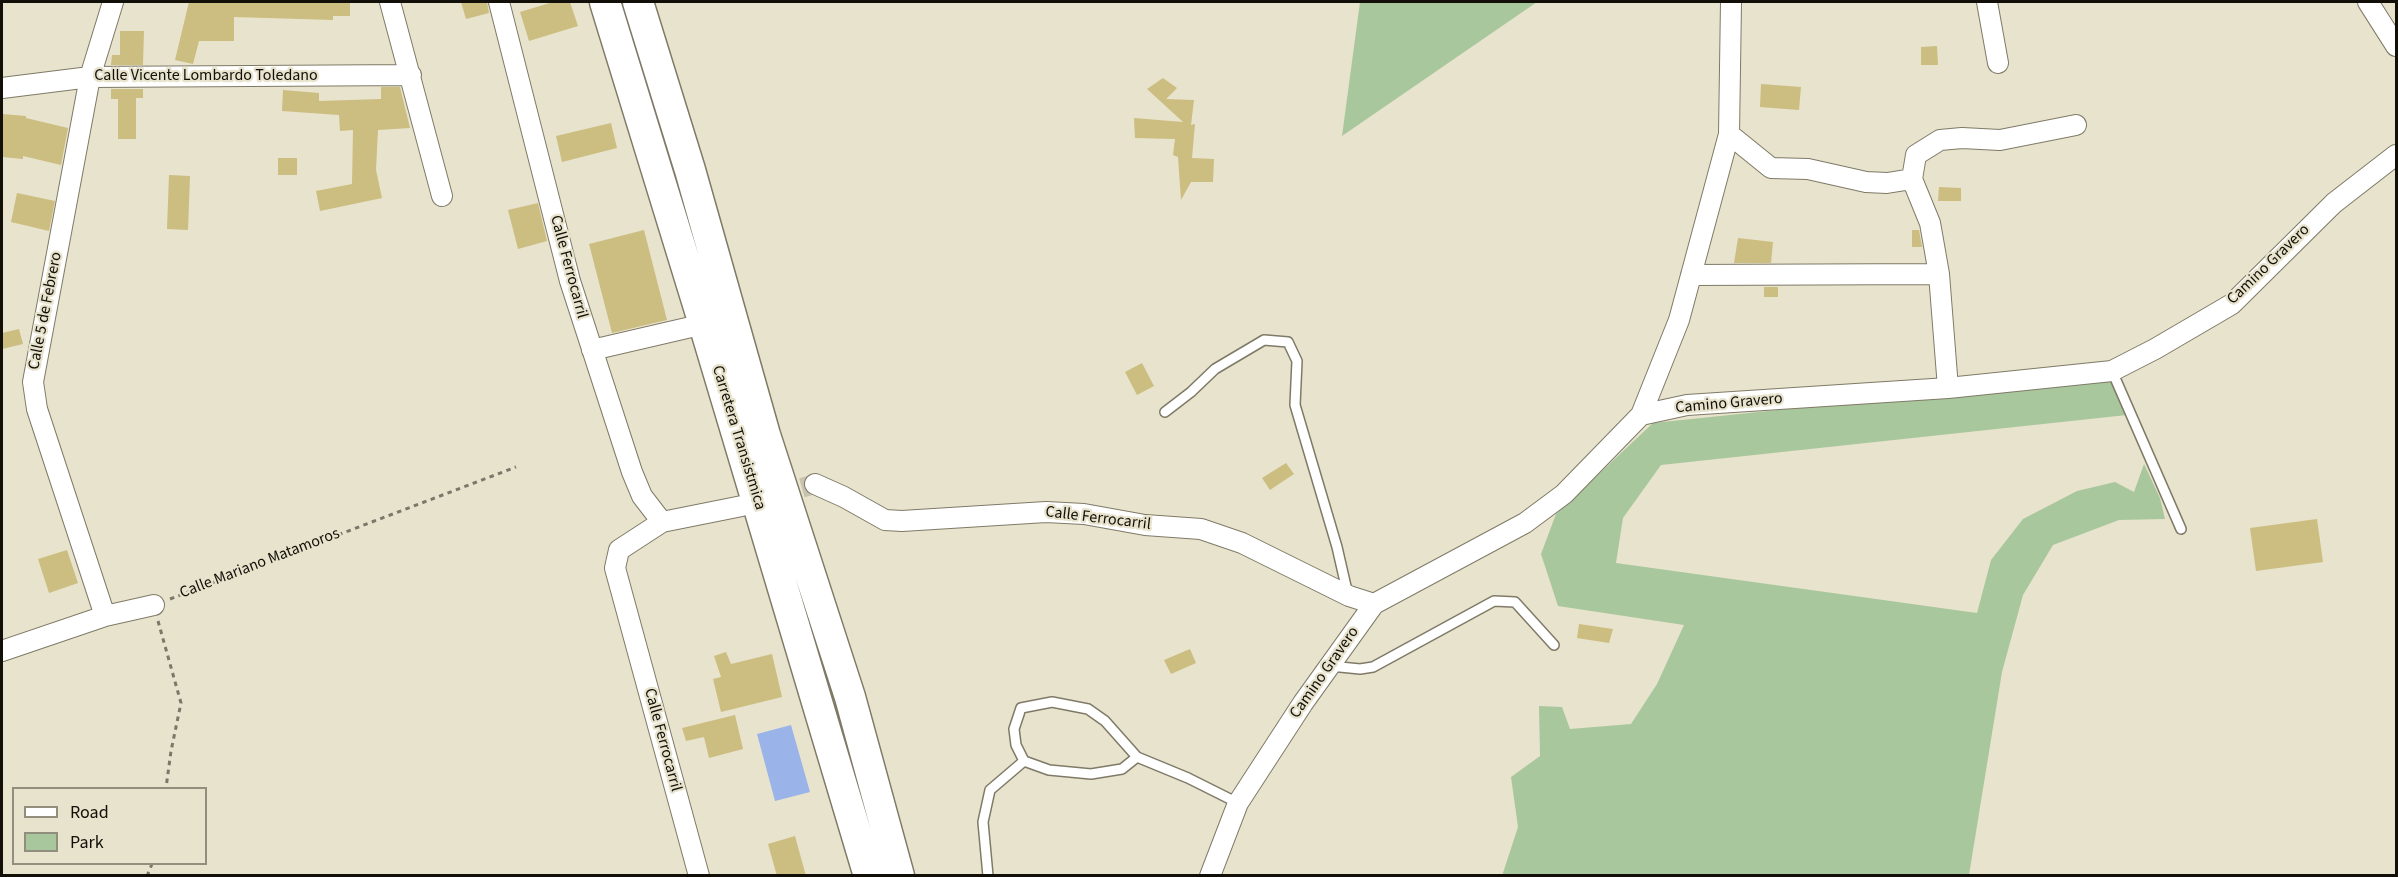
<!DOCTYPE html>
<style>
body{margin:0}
#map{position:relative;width:2398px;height:877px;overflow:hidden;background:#e8e3cd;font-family:"Source Sans 3",sans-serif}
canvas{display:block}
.frame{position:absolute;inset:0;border:3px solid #110f08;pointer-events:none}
.legend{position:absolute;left:12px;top:787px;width:195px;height:78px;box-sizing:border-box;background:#e8e3cd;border:2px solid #928e7e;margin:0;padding:8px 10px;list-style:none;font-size:18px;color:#110f08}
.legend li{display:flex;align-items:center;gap:12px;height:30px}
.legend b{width:30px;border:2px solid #928e7e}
</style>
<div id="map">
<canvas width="2398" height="877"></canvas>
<div class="frame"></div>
<ul class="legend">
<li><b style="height:8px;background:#fff"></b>Road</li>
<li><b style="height:16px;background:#a9c79d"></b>Park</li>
</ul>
</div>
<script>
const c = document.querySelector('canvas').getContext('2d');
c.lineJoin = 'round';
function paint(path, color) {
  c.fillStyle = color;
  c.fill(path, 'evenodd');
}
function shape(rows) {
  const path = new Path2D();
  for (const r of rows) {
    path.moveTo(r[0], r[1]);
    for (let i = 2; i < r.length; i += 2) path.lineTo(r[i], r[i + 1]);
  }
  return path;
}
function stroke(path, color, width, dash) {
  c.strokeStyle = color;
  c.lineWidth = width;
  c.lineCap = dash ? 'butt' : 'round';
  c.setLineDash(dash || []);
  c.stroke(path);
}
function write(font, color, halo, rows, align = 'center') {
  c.font = font + ' "Source Sans 3",sans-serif';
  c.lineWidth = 4.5;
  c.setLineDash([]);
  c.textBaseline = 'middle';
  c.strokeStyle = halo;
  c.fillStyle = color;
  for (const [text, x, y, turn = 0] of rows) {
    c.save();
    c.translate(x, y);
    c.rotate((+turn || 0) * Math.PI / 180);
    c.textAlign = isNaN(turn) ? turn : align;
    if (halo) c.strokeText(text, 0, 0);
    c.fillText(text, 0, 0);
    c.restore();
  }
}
paint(shape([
 [1360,2,1537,2,1342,136],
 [2112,375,2127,415,1661,465,1623,518,1616,563,1977,613,1991,560,2023,519,2077,491,2115,482,2134,492,2144,464,2160,498,2165,519,2119,520,2053,545,2023,595,2002,672,1969,875,1502,876,1518,827,1511,777,1540,756,1539,706,1562,707,1570,729,1631,724,1657,684,1684,625,1558,606,1541,554,1556,514,1653,423]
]), '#a9c79d');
paint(shape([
 [791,725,810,792,775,801,757,734]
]), '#9ab3e8');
paint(shape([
 [189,2,350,2,350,16,333,16,333,20,234,17,234,41,199,41,193,64,175,60],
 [461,2,487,2,489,13,466,19],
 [553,2,570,2,578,26,529,41,520,12],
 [120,31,144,31,143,65,111,65,112,55,120,55],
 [1937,46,1938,65,1921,65,1921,47],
 [1163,78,1177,88,1166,99,1194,100,1191,125,1195,124,1192,158,1214,159,1213,182,1191,182,1181,200,1178,157,1173,155,1175,139,1135,138,1134,118,1183,122,1147,89],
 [1761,84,1801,87,1799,110,1760,107],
 [381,87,400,87,410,128,378,130,376,170,382,198,320,211,316,191,352,184,353,130,340,131,339,115,282,111,283,90,319,93,319,101,381,99],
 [111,89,143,89,143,98,136,98,136,139,118,139,118,99,111,99],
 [2,114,26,116,26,118,68,128,61,165,23,156,23,159,2,157],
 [611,123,617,148,562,162,556,136],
 [278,158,297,158,297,175,278,175],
 [169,175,190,176,188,230,167,229],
 [1939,187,1961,188,1961,201,1938,201],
 [17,193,55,201,49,231,11,222],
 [538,203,547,241,518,249,508,210],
 [644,230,667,320,612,333,589,244],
 [1912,230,1919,230,1922,247,1912,247],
 [1738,238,1773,242,1771,263,1734,263],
 [1764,287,1778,287,1778,297,1764,297],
 [19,329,23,344,2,349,2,333],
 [1142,363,1154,386,1137,395,1125,372],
 [1286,463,1294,474,1270,490,1262,478],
 [2317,519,2323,562,2256,571,2250,528],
 [67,550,78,583,49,593,38,559],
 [1579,624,1613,629,1609,643,1577,638],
 [1190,649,1196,663,1171,674,1164,660],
 [726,652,731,664,772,654,782,697,721,712,713,679,721,677,714,656],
 [735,715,743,749,709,758,704,737,686,741,682,728],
 [795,836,806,876,777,876,768,844]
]), '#ccbd80');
stroke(shape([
 [773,496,815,484]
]), '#c8c3af', 20, [20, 10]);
const service = shape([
 [2112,371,2181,529],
 [1165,412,1191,392,1215,369,1264,340,1288,342,1297,361,1295,405,1337,547,1348,595],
 [1330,666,1360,669,1373,667,1494,601,1515,602,1554,645],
 [1024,761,1016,745,1014,729,1021,708,1052,702,1088,709,1105,721,1137,757],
 [988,876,983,822,990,790,1024,761,1049,770,1091,774,1122,769,1137,757,1188,778,1238,803]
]);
const minor = shape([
 [390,2,442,196],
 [499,2,570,281,632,472,642,496,662,522],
 [1731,2,1729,134,1771,168,1808,169,1866,182,1887,183,1912,179,1916,155,1940,140,1962,138,2000,140,2076,125],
 [1987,2,1998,63],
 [2368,2,2396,46],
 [2,88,90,77,411,75],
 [1912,179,1930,223,1939,274,1948,388],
 [1691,275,1939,274],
 [592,350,704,324],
 [1641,415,1679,320,1729,134],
 [815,484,844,497,885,520,902,521,1046,512,1084,514,1145,525,1201,529,1242,543,1349,596,1374,604],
 [105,616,37,409,33,382,90,77,113,2],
 [2,651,105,616,154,605],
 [699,876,615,568,619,550,662,522,742,506],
 [1210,876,1238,803,1303,703,1374,604,1525,523,1564,494,1641,415,1687,405,1948,388,2112,371,2155,349,2232,304,2334,203,2396,155]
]);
const primary = shape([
 [605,2,704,324,869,876],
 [638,2,690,170,765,435,850,697,899,876]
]);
stroke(service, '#7f7a67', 12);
stroke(minor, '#7f7a67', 22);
stroke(primary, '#7f7a67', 33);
stroke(shape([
 [170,599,516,467],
 [158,621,181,703,171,751,166,788],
 [147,876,152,864]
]), '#7b786a', 3, [4.5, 4.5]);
stroke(service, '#fff', 9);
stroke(minor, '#fff', 20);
stroke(primary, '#fff', 30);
write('16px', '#110f08', '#e8e3cd', [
 ["Calle Vicente Lombardo Toledano",206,76],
 ["Camino Gravero",2269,265,-44],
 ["Calle Ferrocarril",568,267,75],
 ["Calle 5 de Febrero",46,311,-79],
 ["Camino Gravero",1729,404,-5],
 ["Carretera Transistmica",738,438,73],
 ["Calle Ferrocarril",1098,519,7],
 ["Calle Mariano Matamoros",260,564,-21],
 ["Camino Gravero",1325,673,-55],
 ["Calle Ferrocarril",662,740,75]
]);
</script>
